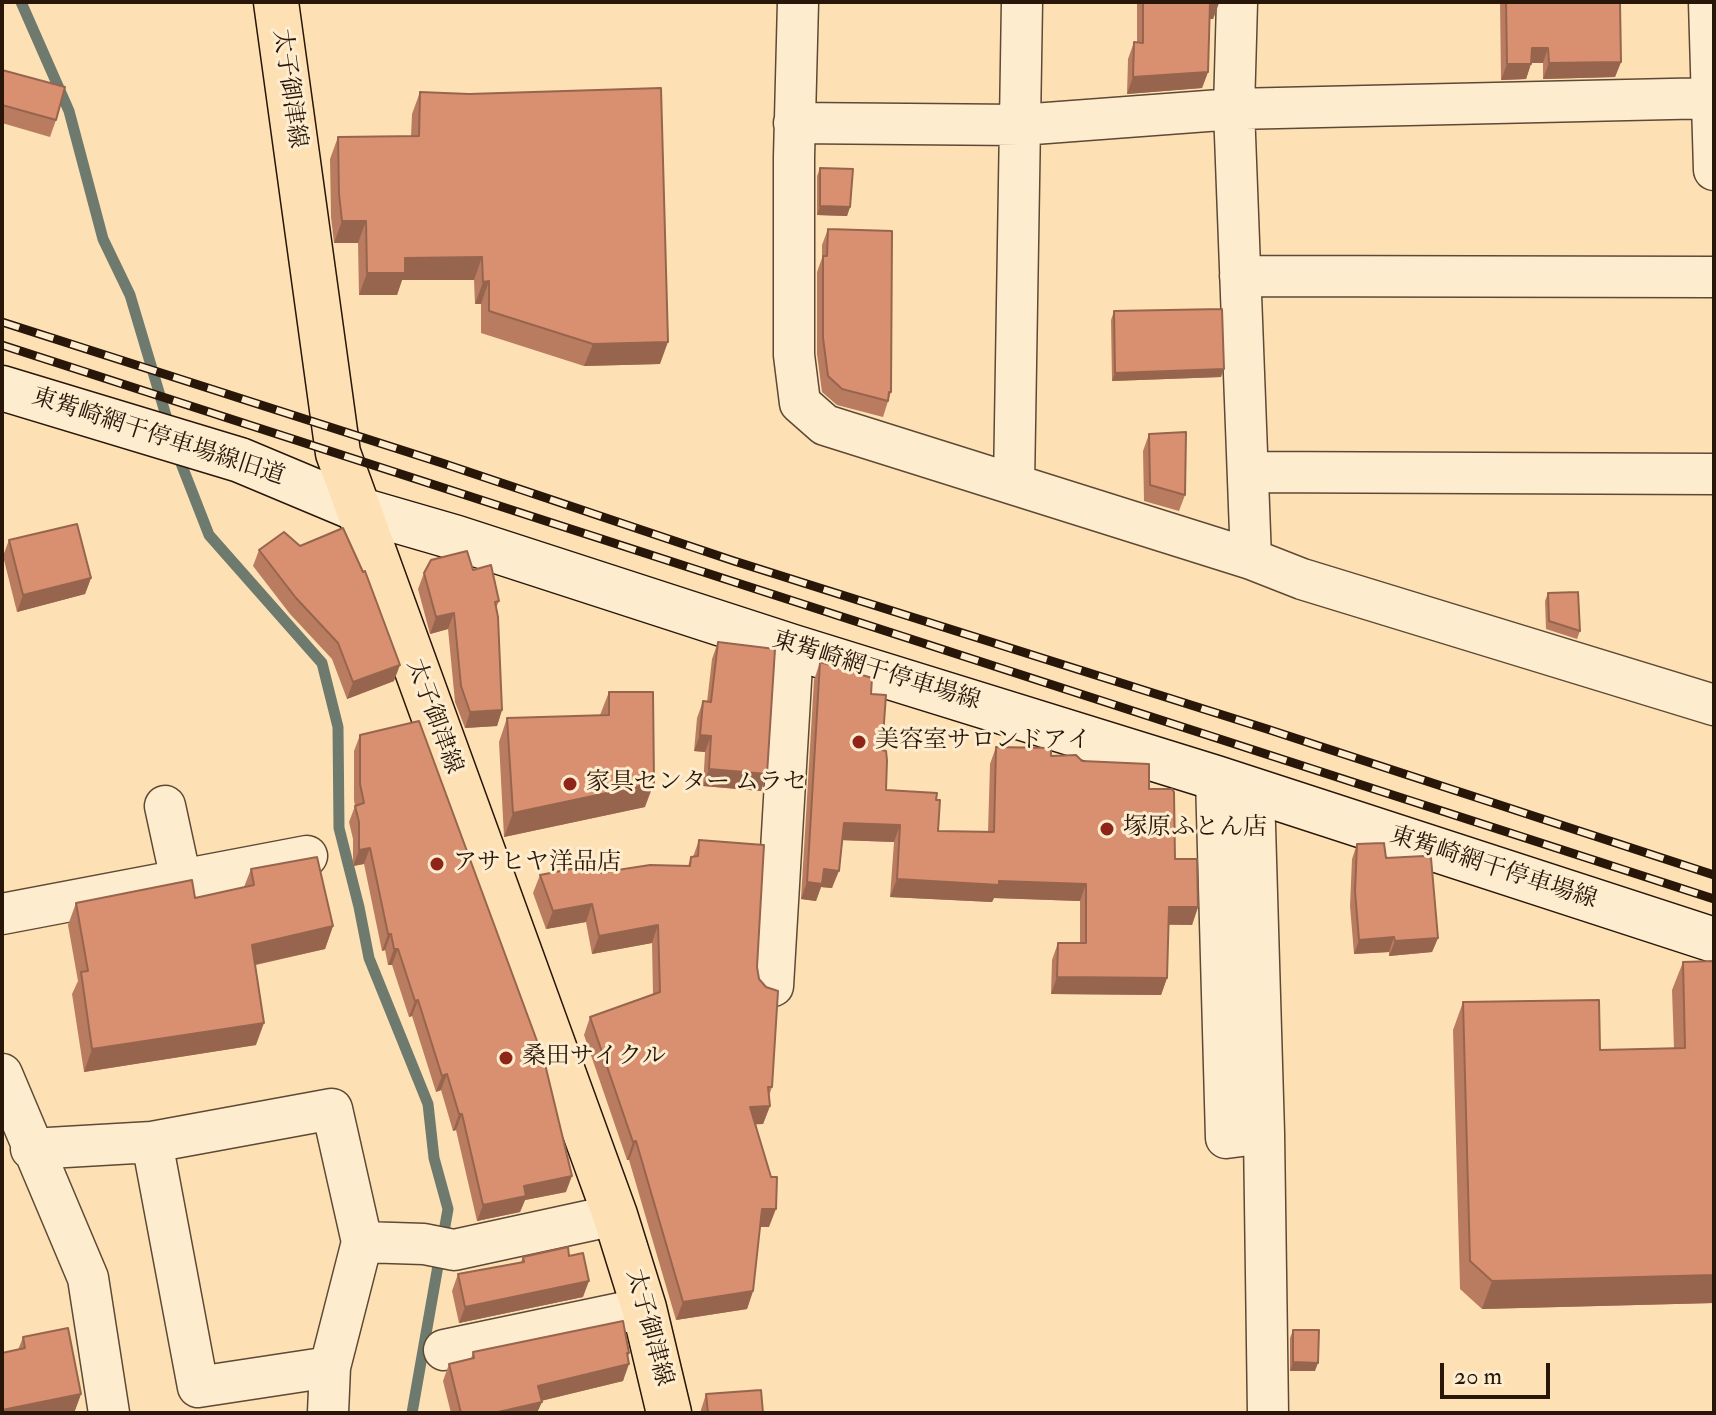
<!DOCTYPE html>
<meta charset="utf-8">
<style>
body{margin:0}
#map{position:relative;width:1716px;height:1415px;overflow:hidden;background:#fde1b5;font-family:"IM FELL Double Pica",serif}
canvas{display:block}
.frame{position:absolute;inset:0;border:4px solid #281609;pointer-events:none}
.scale{position:absolute;left:1440px;top:1363px;width:110px;height:36px;box-sizing:border-box;border:4px solid #281609;border-top:0;padding-left:10px;font-size:24px;line-height:28px;white-space:nowrap;color:#281609;-webkit-text-stroke:6px #feeccf;paint-order:stroke}
</style>
<div id="map">
<canvas width="1716" height="1415"></canvas>
<div class="frame"></div>
<div class="scale">20 m</div>
</div>
<script>
const c = document.querySelector('canvas').getContext('2d');
c.lineJoin = 'round';
function shape(rows) {
  const path = new Path2D();
  for (const r of rows) {
    path.moveTo(r[0], r[1]);
    for (let i = 2; i < r.length; i += 2) path.lineTo(r[i], r[i + 1]);
  }
  return path;
}
function stroke(path, color, width, dash) {
  c.strokeStyle = color;
  c.lineWidth = width;
  c.lineCap = dash ? 'butt' : 'round';
  c.setLineDash(dash || []);
  c.stroke(path);
}
function paint(path, color) {
  c.fillStyle = color;
  c.fill(path, 'evenodd');
}
function write(font, color, halo, rows, align = 'center') {
  c.font = font + ' "IM FELL Double Pica","Noto Serif JP",serif';
  c.lineWidth = 6;
  c.setLineDash([]);
  c.textBaseline = 'middle';
  c.strokeStyle = halo;
  c.fillStyle = color;
  for (const [text, x, y, turn = 0] of rows) {
    c.save();
    c.translate(x, y);
    c.rotate((+turn || 0) * Math.PI / 180);
    c.textAlign = isNaN(turn) ? turn : align;
    if (halo) c.strokeText(text, 0, 0);
    c.fillText(text, 0, 0);
    c.restore();
  }
}
stroke(shape([
 [21,2,69,111,103,239,130,295,170,429],
 [177,453,209,535,322,663,338,727,339,828,359,907,369,958,428,1104,434,1158,448,1209,412,1413]
]), '#6f7a6e', 11);
const street = shape([
 [798,2,794,157,794,355,800,403,825,425,1251,559,1302,579,1714,705],
 [1237,2,1234,109,1251,559],
 [1709,2,1714,170],
 [794,123,1020,125,1234,109,1714,98],
 [1240,276,1714,277],
 [1248,472,1714,474],
 [1014,484,1022,2],
 [1216,778,1226,1138,1264,1133],
 [1254,792,1264,1133,1268,1413],
 [165,806,181,880],
 [2,914,307,856],
 [773,986,793,647],
 [2,1074,88,1278,109,1413],
 [152,1142,198,1387,330,1367],
 [31,1149,152,1142,332,1109,362,1242,330,1367,328,1413],
 [362,1242,424,1244,454,1250,615,1215],
 [444,1350,644,1308]
]);
const secondary = shape([
 [2,388,240,460,357,509,457,538,793,647,1216,778,1714,940]
]);
const primary = shape([
 [276,2,338,453,615,1215,644,1308,669,1413]
]);
stroke(street, '#5d4934', 43);
stroke(secondary, '#281609', 47);
stroke(primary, '#281609', 47);
stroke(street, '#feeccf', 40);
stroke(secondary, '#feeccf', 44);
stroke(primary, '#fde1b5', 44);
const rail = shape([
 [2,322,442,463,734,561,1267,729,1714,875],
 [2,345,1714,899]
]);
stroke(rail, '#281609', 9);
stroke(rail, '#feeccf', 6, [18]);
paint(shape([
 [1137,2,1219,2,1213,19,1210,19,1208,72,1202,88,1127,94,1128,59,1134,42,1137,43],
 [1500,2,1620,2,1621,62,1615,77,1543,79,1543,63,1531,63,1526,79,1501,80],
 [2,70,56,120,50,137,2,123],
 [420,92,660,364,584,366,481,333,481,304,475,304,474,280,402,280,397,295,359,295,358,243,334,243,331,217,330,159,338,137,411,136,412,114],
 [820,168,850,207,847,216,817,215,817,176],
 [828,229,891,392,883,417,837,405,822,392,817,354,817,272,822,258,822,245],
 [1114,311,1221,377,1112,381,1111,320],
 [1149,434,1185,495,1179,511,1144,501,1143,451],
 [9,540,91,578,85,594,17,612,3,556],
 [259,550,394,681,347,699,332,659,290,614,253,566],
 [473,570,499,601,496,608,502,710,497,726,465,728,455,702,448,629,430,634,418,589,424,573],
 [1548,593,1580,631,1577,639,1546,629,1545,601],
 [718,642,761,791,703,786,705,752,694,751,697,718,703,701,707,702,712,659],
 [820,662,871,694,882,750,886,790,936,800,938,831,988,832,990,764,996,747,1082,761,1149,789,1175,859,1198,907,1192,925,1168,925,1167,978,1161,995,1051,994,1052,960,1058,943,1080,943,1080,901,994,898,992,902,890,897,894,842,842,840,832,888,821,887,816,901,801,899,814,680],
 [609,692,645,807,504,837,499,742,507,718,600,715],
 [360,735,566,1192,525,1200,520,1212,477,1221,456,1130,453,1131,441,1090,436,1092,412,1016,409,1017,392,965,388,965,385,950,382,951,364,864,353,866,353,839,349,822,355,806,354,800,354,751],
 [699,840,757,967,772,1087,769,1096,770,1106,763,1124,756,1124,769,1227,760,1227,753,1291,747,1309,676,1320,629,1160,627,1160,584,1035,590,1017,653,995,652,943,592,954,586,922,546,929,533,893,540,875,598,873,688,866,691,857,693,857],
 [1357,844,1386,858,1438,938,1432,952,1389,956,1389,952,1354,954,1350,906,1352,859],
 [251,869,333,926,325,949,256,965,256,1045,84,1072,72,994,78,981,68,925,76,903,195,898,244,887],
 [1714,961,1714,1303,1482,1309,1460,1289,1453,1030,1463,1002,1600,1050,1674,1048,1672,990,1683,962],
 [569,1256,583,1297,459,1323,452,1291,458,1274,521,1262,523,1257],
 [1293,1330,1315,1371,1290,1371,1290,1338],
 [23,1337,81,1394,74,1413,2,1413,18,1350],
 [473,1352,627,1358,623,1381,541,1401,537,1413,451,1413,443,1381,449,1364,471,1359],
 [706,1394,763,1413,700,1413]
]), '#ba7c60');
paint(shape([
 [1210,3,1219,3,1213,19,1204,19],
 [1532,48,1548,48,1543,63,1526,63],
 [1621,62,1615,77,1543,79,1549,63],
 [1507,64,1531,64,1526,79,1501,80],
 [1208,72,1202,88,1127,94,1133,77],
 [820,206,850,207,847,216,817,215],
 [342,221,366,221,358,243,334,243],
 [482,257,474,280,402,280,397,295,359,295,367,273,405,258],
 [489,281,481,304,475,304,483,282],
 [668,342,660,364,584,366,593,344],
 [1224,369,1221,377,1112,381,1115,373],
 [91,578,85,594,17,612,23,595],
 [454,613,448,629,430,634,436,617],
 [400,665,394,681,347,699,353,682],
 [502,710,497,726,465,728,470,712],
 [700,735,711,736,705,752,694,751],
 [709,769,767,774,761,791,703,786],
 [654,783,645,807,504,837,513,813],
 [844,823,900,825,894,842,838,840],
 [370,848,364,864,353,866,359,850],
 [824,869,839,871,832,888,821,887,816,901,801,899,807,882],
 [897,879,999,881,1086,884,1080,901,994,898,992,902,890,897],
 [592,904,586,922,546,929,553,911],
 [1169,907,1198,907,1192,925,1162,924],
 [658,925,652,943,592,954,599,936],
 [333,926,325,949,244,967,252,945],
 [388,934,391,934,385,950,382,951],
 [1394,937,1389,952,1354,954,1359,940],
 [1438,938,1432,952,1389,956,1395,941],
 [394,949,398,949,392,965,388,965],
 [1057,977,1167,978,1161,995,1051,994],
 [418,1000,412,1016,409,1017,415,1001],
 [264,1023,256,1045,84,1072,92,1049],
 [447,1074,441,1090,436,1092,442,1076],
 [770,1106,763,1124,744,1125,750,1107],
 [459,1114,462,1114,456,1130,453,1131],
 [636,1141,629,1160,627,1160,633,1142],
 [572,1176,566,1192,525,1200,520,1212,477,1221,483,1205,524,1186],
 [762,1209,776,1209,769,1227,755,1227],
 [1714,1275,1714,1303,1482,1309,1492,1281],
 [589,1281,583,1297,459,1323,465,1307],
 [753,1291,747,1309,676,1320,683,1302],
 [629,1353,625,1365,629,1364,623,1381,532,1403,538,1386],
 [1293,1362,1318,1363,1315,1371,1290,1371],
 [81,1394,74,1413,2,1413,2,1410],
 [542,1402,537,1413,494,1413]
]), '#97654e');
const building = shape([
 [1143,2,1219,2,1210,3,1208,72,1133,77,1134,42,1143,43,1143,2],
 [1506,2,1620,2,1621,62,1549,63,1548,48,1532,48,1531,64,1507,64,1506,2],
 [2,70,65,87,56,120,2,105,2,70],
 [661,88,668,342,593,344,489,311,489,281,483,282,482,257,405,258,405,273,367,273,366,221,342,221,339,194,338,137,419,136,420,92,469,94,661,88],
 [820,168,853,169,850,207,820,206,820,168],
 [828,229,892,231,891,392,889,392,888,401,842,389,828,376,823,338,823,256,827,256,828,229],
 [1222,309,1224,369,1115,373,1114,311,1222,309],
 [1186,432,1185,495,1150,485,1149,434,1186,432],
 [77,524,91,578,23,595,9,540,77,524],
 [343,528,363,572,365,571,400,665,353,682,338,643,296,598,259,550,284,532,300,546,343,528],
 [467,551,473,570,491,565,499,601,495,602,498,617,502,710,470,712,461,686,454,613,436,617,424,573,431,560,467,551],
 [1578,592,1580,631,1549,621,1548,593,1578,592],
 [718,642,775,649,767,774,709,769,711,736,700,735,703,701,711,702,718,642],
 [820,662,872,678,871,694,886,695,882,750,886,751,887,760,886,790,937,793,936,800,940,800,938,831,994,832,996,747,1051,748,1051,756,1076,755,1082,761,1149,764,1149,789,1172,789,1174,792,1175,859,1197,859,1198,907,1169,907,1167,978,1057,977,1058,943,1086,943,1086,884,999,881,999,885,897,879,900,825,844,823,839,871,824,869,822,884,807,882,820,662],
 [609,692,653,692,654,783,513,813,507,718,609,715,609,692],
 [419,721,544,1060,572,1176,524,1186,526,1196,483,1205,462,1114,459,1114,447,1074,442,1076,418,1000,415,1001,398,949,394,949,391,934,388,934,370,848,359,850,359,822,355,806,364,803,360,784,360,735,419,721],
 [699,840,764,845,757,967,759,979,766,987,778,991,772,1087,768,1087,770,1106,750,1107,771,1177,777,1177,776,1209,762,1209,753,1291,683,1302,636,1141,633,1142,590,1017,660,992,658,925,599,936,592,904,553,911,540,875,596,864,598,873,650,865,690,866,691,857,698,856,699,840],
 [1384,843,1386,858,1424,856,1431,858,1438,938,1395,941,1394,937,1359,940,1355,891,1357,844,1384,843],
 [317,857,333,926,252,945,264,1023,92,1049,81,972,88,971,76,903,192,880,195,898,254,885,251,869,317,857],
 [1714,961,1714,1275,1492,1281,1470,1261,1463,1002,1599,1000,1600,1050,1685,1048,1683,962,1714,961],
 [568,1247,569,1256,583,1253,589,1281,465,1307,458,1274,524,1262,523,1257,568,1247],
 [623,1321,629,1353,627,1353,629,1364,538,1386,542,1402,494,1413,461,1413,449,1364,474,1358,473,1352,623,1321],
 [68,1328,81,1394,2,1410,2,1353,25,1348,23,1337,68,1328],
 [1293,1330,1319,1330,1318,1363,1293,1362,1293,1330],
 [761,1390,763,1413,708,1413,706,1394,761,1390]
]);
paint(building, '#d89070');
stroke(building, '#97654e', 2);
for (const [x, y, r, color] of [
 [859,742,8,"#8f2418"],
 [570,784,8,"#8f2418"],
 [1107,829,8,"#8f2418"],
 [437,864,8,"#8f2418"],
 [506,1058,8,"#8f2418"]
]) {
  const dot = new Path2D();
  dot.arc(x, y, r, 0, 2 * Math.PI);
  c.fillStyle = color;
  c.fill(dot);
  stroke(dot, '#feeccf', 3);
}
write('24px', '#281609', '#feeccf', [
 ["太子御津線",288,89,82],
 ["東觜崎網干停車場線旧道",158,438,18],
 ["東觜崎網干停車場線",876,672,17],
 ["太子御津線",433,717,70],
 ["東觜崎網干停車場線",1493,869,18],
 ["太子御津線",648,1328,75]
]);
write('24px', '#281609', '#feeccf', [
 ["美容室サロンドアイ",875,742],
 ["家具センター ムラセ",586,784],
 ["塚原ふとん店",1123,829],
 ["アサヒヤ洋品店",453,864],
 ["桑田サイクル",522,1058]
], 'left');
</script>
